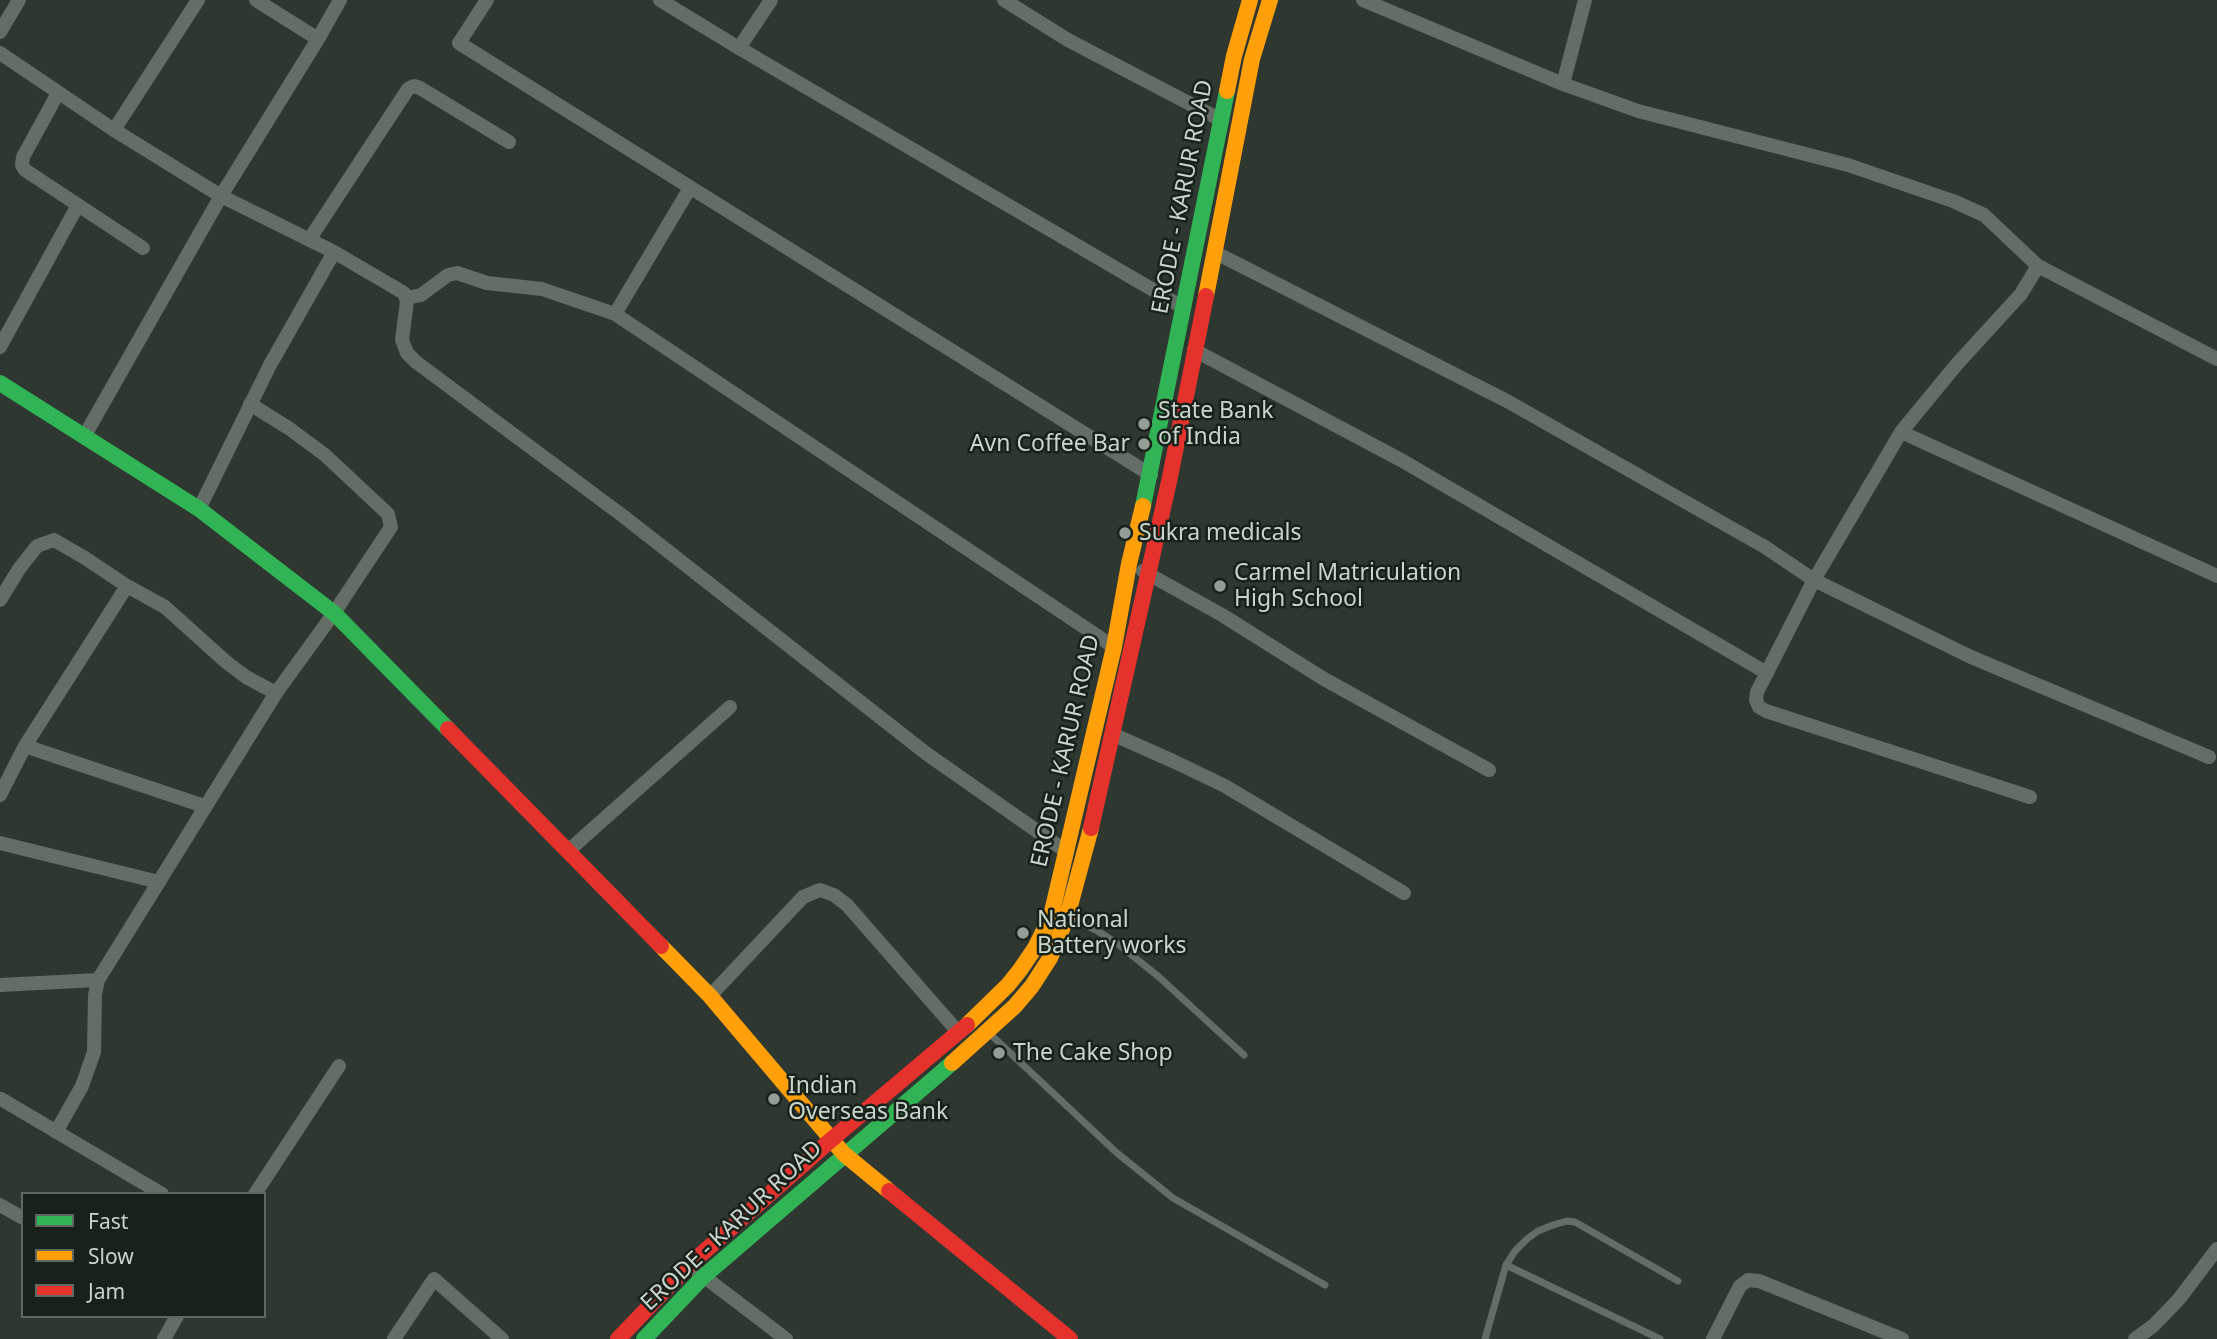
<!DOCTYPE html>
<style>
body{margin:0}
#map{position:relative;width:2217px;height:1339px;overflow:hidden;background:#2e3830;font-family:"Noto Sans",sans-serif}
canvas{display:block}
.legend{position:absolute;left:21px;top:1192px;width:245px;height:126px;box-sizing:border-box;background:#18211a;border:2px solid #5f6961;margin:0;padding:9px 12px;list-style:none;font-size:21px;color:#cad5cb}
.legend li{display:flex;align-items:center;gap:14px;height:35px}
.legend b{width:35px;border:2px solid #5f6961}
</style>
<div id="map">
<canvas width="2217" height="1339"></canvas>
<ul class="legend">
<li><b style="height:9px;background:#30b455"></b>Fast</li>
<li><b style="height:9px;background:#ff9f0a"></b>Slow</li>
<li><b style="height:9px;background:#e5322d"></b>Jam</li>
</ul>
</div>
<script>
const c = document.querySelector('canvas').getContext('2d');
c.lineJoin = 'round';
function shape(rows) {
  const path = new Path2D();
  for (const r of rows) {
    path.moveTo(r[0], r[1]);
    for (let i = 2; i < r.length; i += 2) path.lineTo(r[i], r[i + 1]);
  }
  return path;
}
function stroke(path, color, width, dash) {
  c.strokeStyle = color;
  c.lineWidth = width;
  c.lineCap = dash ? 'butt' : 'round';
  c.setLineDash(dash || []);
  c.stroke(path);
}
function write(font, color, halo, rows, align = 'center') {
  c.font = font + ' "Noto Sans",sans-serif';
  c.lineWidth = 5;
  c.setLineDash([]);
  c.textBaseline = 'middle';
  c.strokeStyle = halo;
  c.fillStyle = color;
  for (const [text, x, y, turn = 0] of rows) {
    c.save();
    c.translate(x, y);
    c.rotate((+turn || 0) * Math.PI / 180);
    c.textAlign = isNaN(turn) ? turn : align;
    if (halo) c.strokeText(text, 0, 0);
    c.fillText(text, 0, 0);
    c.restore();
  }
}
stroke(shape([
 [1071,918,1096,930,1118,944,1159,977,1244,1055],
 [990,1034,1117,1153,1173,1198,1325,1285],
 [1506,1265,1660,1339],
 [1485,1339,1506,1265,1515,1251,1527,1239,1538,1231,1553,1225,1567,1221,1575,1222,1678,1281]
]), '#646d66', 7);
stroke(shape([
 [256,0,318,39],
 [487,0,459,43,1151,475],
 [660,0,739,48,1184,308],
 [1004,0,1068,40,1221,120],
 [1363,0,1563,84,1638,111,1848,165,1953,201,1984,215,2038,266,2217,359],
 [0,32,19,0],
 [739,48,771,0],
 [0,53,114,130,221,196,334,252,404,293,407,301,402,340,407,353,416,362,623,516,927,754,1067,852],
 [1563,84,1585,0],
 [58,93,23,157,22,165,25,170,143,248],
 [114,130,198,0],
 [690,188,615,314,1114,647],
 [309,240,408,89,414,86,420,88,509,142],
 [1214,252,1507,401,1765,547,1814,580,1971,657,2209,757],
 [406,298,421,295,448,275,457,273,487,283,542,289,615,314],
 [0,347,78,205],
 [1194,350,1401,460,1767,673],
 [1901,432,2217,576],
 [85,435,221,196,318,39,340,0],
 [199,509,270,365,334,252],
 [1143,571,1222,615,1324,679,1489,770],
 [0,600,19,569,37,546,54,540,85,558,127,586,165,607,225,661,246,677,276,693],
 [1112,734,1173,761,1225,786,1404,893],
 [25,746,204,806],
 [0,795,25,746,127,586],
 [2030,797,1766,711,1759,707,1756,700,1757,692,1814,580,1901,432,1957,364,2021,294,2038,266],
 [0,843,159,882],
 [568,851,730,707],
 [0,985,98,980],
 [710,996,803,897,820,890,834,895,847,905,959,1033],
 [1,1099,162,1194],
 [56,1132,82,1086,94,1052,95,995,98,980,276,693,334,613,391,527,388,514,325,455,290,429,250,404],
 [255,1194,339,1066],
 [0,1205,23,1218],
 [698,1272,786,1339],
 [164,1339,177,1316],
 [394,1339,434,1279,502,1339],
 [1713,1339,1740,1286,1748,1280,1759,1281,1902,1339],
 [2135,1339,2153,1326,2179,1299,2217,1249]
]), '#646d66', 14);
stroke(shape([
 [0,383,199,509,334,613,448,729],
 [1143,506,1227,91],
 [644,1339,703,1277,952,1063]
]), '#30b455', 16);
stroke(shape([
 [1227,91,1234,56,1250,0],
 [1206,296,1252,59,1270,0],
 [661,946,710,996,844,1154,889,1191],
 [967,1025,1008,985,1020,970,1035,948,1051,916,1114,647,1129,564,1143,506],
 [952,1063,1015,1006,1032,986,1050,958,1067,917,1091,828]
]), '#ff9f0a', 16);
stroke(shape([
 [448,729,661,946],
 [1091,828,1170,477,1206,296],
 [889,1191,1070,1339],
 [618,1339,689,1265,832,1139,967,1025]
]), '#e5322d', 16);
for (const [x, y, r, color] of [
 [1144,424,7,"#939e95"],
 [1144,444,7,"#939e95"],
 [1125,533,7,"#939e95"],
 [1220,586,7,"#939e95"],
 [1023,933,7,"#939e95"],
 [999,1053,7,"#939e95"],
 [774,1099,7,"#939e95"]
]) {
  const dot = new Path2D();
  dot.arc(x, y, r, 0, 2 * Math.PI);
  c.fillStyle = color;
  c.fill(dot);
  stroke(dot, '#18211a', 2.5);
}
write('23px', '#cad5cb', '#18211a', [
 ["ERODE - KARUR ROAD",1183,197,-79],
 ["ERODE - KARUR ROAD",1066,751,-77],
 ["ERODE - KARUR ROAD",732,1226,-43]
]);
write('23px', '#cad5cb', '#18211a', [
 ["State Bank",1158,411],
 ["of India",1158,437],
 ["Avn Coffee Bar",1130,444,"right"],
 ["Sukra medicals",1139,533],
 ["Carmel Matriculation",1234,573],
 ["High School",1234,599],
 ["National",1037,920],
 ["Battery works",1037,946],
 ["The Cake Shop",1013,1053],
 ["Indian",788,1086],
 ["Overseas Bank",788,1112]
], 'left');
</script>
